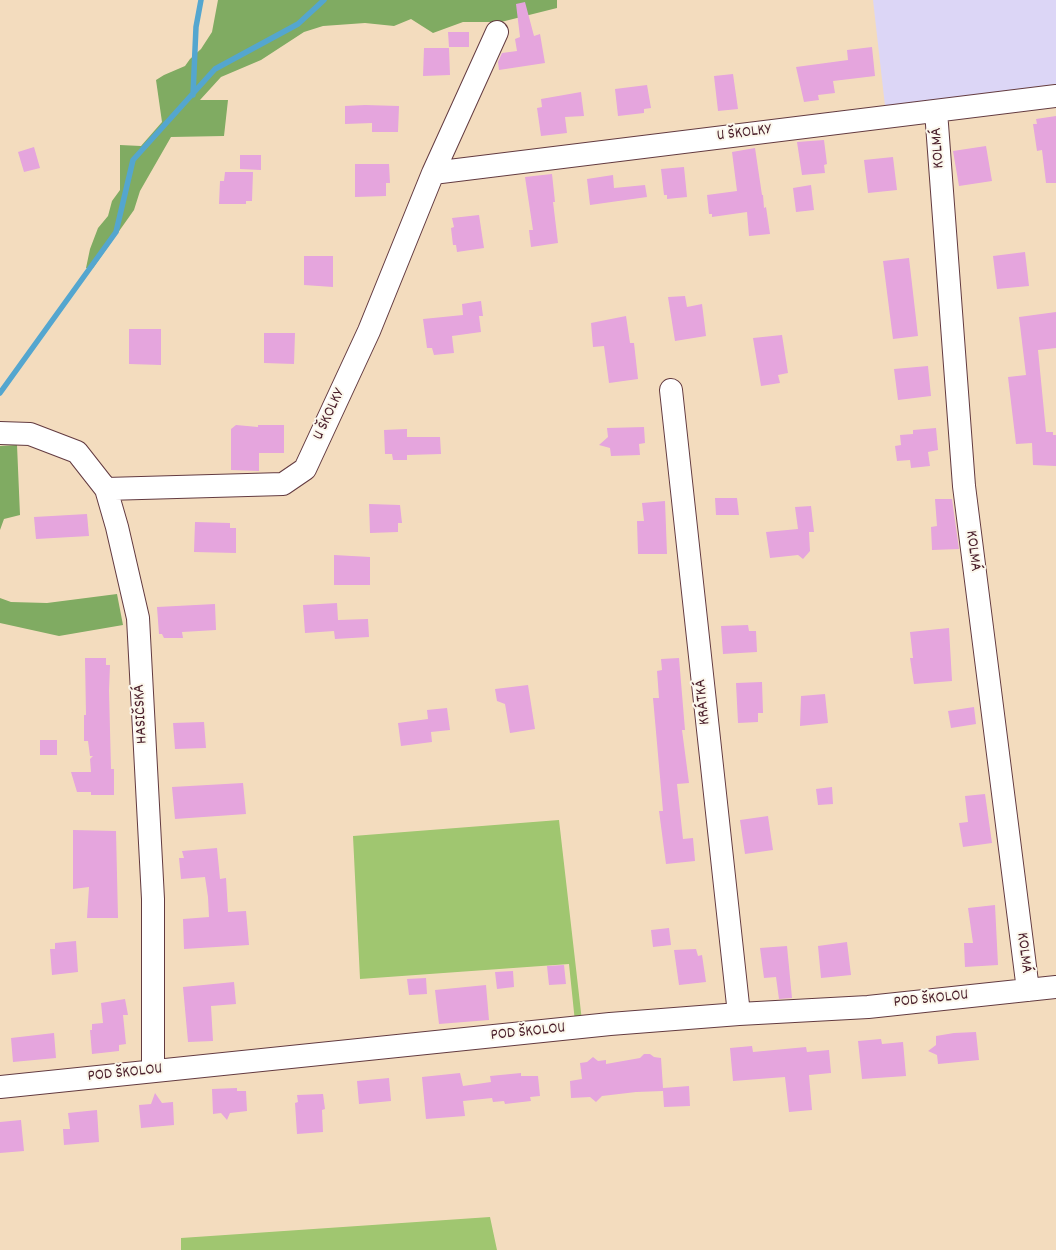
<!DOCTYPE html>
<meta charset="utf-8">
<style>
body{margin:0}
canvas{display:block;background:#f3dcbe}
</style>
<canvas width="1056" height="1250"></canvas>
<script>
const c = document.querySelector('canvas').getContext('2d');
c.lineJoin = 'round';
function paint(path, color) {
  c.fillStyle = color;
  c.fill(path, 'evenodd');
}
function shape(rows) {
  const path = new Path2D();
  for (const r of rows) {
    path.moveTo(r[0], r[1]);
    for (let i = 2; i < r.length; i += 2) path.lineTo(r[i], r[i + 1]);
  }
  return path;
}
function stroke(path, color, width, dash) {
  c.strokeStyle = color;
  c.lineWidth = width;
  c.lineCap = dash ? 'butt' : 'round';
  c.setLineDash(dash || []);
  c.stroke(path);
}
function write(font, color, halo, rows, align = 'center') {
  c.font = font + ' Dekko,sans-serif';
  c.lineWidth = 4;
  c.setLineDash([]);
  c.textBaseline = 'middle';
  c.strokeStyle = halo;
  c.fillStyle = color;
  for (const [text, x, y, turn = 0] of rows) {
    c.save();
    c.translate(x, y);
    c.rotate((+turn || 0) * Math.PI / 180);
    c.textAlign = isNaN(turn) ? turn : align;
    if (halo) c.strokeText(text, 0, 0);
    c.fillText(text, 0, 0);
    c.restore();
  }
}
paint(shape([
 [873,0,1056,0,1056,84,885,106]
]), '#dcd6f6');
paint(shape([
 [559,820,582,1021,575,1022,569,964,360,979,353,836],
 [490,1217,497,1250,181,1250,181,1238]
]), '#a0c670');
paint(shape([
 [218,0,557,0,557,8,501,22,463,22,433,33,411,19,394,26,365,23,323,26,304,32,261,60,221,77,200,100,228,100,224,136,171,137,140,191,134,210,93,268,86,268,90,249,98,228,108,216,112,201,120,190,120,145,141,146,162,122,156,80,164,75,185,66,190,59,201,49,212,32],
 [17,445,20,515,4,519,0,530,0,446],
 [117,594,123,625,59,636,0,623,0,598,11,602,47,603]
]), '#80ab62');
stroke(shape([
 [193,95,196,27,201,0],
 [0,393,116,232,133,160,215,69,298,24,324,0]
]), '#54a6cf', 5.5);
paint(shape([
 [525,2,534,36,540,34,545,63,499,70,498,62,502,53,517,51,515,39,520,37,516,4],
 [448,32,469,32,469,47,449,47],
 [872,47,875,76,833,81,835,93,818,95,819,100,804,102,796,67,848,60,847,50],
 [424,48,449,48,450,75,423,76],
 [733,74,738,109,718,111,714,76],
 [647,85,651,108,644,109,644,113,618,116,615,89],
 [581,92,584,116,565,117,567,133,541,136,537,108,542,107,541,99],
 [365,105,399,106,398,132,372,132,372,123,345,124,345,106],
 [1056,116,1056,183,1046,183,1042,150,1037,151,1033,124,1037,124,1036,119],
 [824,140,827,164,824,165,825,173,802,175,797,142],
 [986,146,992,181,959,186,953,151],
 [34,147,40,168,24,172,18,152],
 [755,148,762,195,763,195,764,208,766,207,770,234,749,236,747,212,712,217,712,214,709,214,707,195,737,191,732,152],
 [240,155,261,155,261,170,240,169],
 [893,157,897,190,868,193,864,160],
 [355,164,389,164,390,183,386,183,386,196,355,197],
 [684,167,687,197,667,199,667,195,664,195,661,169],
 [225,172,253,172,252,201,246,201,246,204,219,204,220,181,224,181],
 [552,174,555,202,553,202,558,243,531,247,529,230,533,230,525,177],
 [613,175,614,188,645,185,647,197,590,205,587,179],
 [811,185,814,210,796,212,793,188],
 [479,215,484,248,457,252,456,245,453,245,451,228,454,227,452,218],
 [1025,252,1029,286,997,289,993,256],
 [304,256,333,256,333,287,304,285],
 [909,258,918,336,893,339,883,261],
 [685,296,687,307,702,304,706,336,675,341,668,297],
 [481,301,483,316,479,316,481,332,452,336,454,353,434,355,432,348,427,348,423,319,463,315,462,304],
 [1056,312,1056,348,1038,350,1046,432,1053,432,1053,435,1056,435,1056,466,1033,465,1032,443,1016,444,1008,377,1026,375,1019,317],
 [626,316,630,343,634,343,638,379,609,383,604,346,593,347,591,323],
 [129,329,161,329,161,365,129,364],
 [264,333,295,333,294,364,264,363],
 [782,335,788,373,778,375,780,383,761,386,753,338],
 [928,366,931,396,898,400,894,369],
 [236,425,258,427,258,425,284,425,284,453,259,453,259,471,231,470,231,429],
 [644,427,645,443,639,444,640,455,611,456,610,448,599,445,608,437,607,428],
 [936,428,938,450,928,452,930,466,911,468,910,460,897,461,895,446,901,445,900,435,913,434,913,430],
 [407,429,407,437,440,437,441,454,407,455,407,460,393,460,392,454,385,454,384,430],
 [715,498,737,498,739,515,716,515],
 [935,499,952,499,959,549,932,550,931,527,937,526],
 [665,501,667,554,638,554,637,521,644,521,642,503],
 [369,504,400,505,402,523,398,523,398,532,370,533],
 [811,506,814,532,809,532,810,551,803,559,798,555,770,558,766,532,798,529,795,507],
 [87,514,89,536,36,539,34,517],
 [195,522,230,523,230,528,236,528,236,553,194,552],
 [334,555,370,557,370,585,334,585],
 [337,603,338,620,368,619,369,637,335,639,334,631,305,633,303,605],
 [215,604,216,630,182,632,183,638,164,638,162,634,159,634,157,607],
 [748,625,749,631,756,631,757,652,723,654,721,626],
 [949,628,952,681,914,684,910,658,913,658,910,632],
 [85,658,106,658,106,665,110,665,109,691,111,769,114,769,114,795,91,795,91,792,77,792,71,772,91,772,90,759,93,756,90,756,88,741,84,741,84,715,86,715],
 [679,658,685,730,682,730,689,783,677,784,683,839,693,838,695,861,666,864,659,811,663,811,653,698,659,698,657,671,662,670,661,659],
 [762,682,763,713,758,713,758,722,738,723,736,683],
 [528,685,535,729,510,733,505,704,497,701,495,689],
 [825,694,828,723,800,726,801,696],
 [974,707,976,724,951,728,948,711],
 [447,708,450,730,431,732,432,742,401,746,398,723,428,719,427,710],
 [204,722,206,748,175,749,173,723],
 [40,740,57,740,57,755,40,755],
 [243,783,246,814,175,819,172,787],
 [832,787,833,804,818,805,816,789],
 [985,794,992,843,963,847,959,823,968,822,965,796],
 [768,816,773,850,745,854,740,820],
 [73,830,116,831,118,918,87,918,89,887,73,889],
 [217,848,220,879,226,878,228,912,246,911,249,945,184,949,183,919,209,917,208,897,205,877,181,879,179,858,184,858,182,851],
 [995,905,998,965,965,967,964,943,973,943,968,908],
 [669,928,671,945,653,947,651,930],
 [76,941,78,972,52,975,50,949,55,949,55,943],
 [847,942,851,975,821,978,818,946],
 [787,946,792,998,779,999,776,977,764,978,760,948],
 [696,949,698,956,702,955,706,982,679,985,674,950],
 [564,965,566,984,549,985,547,966],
 [513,971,514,987,497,989,495,972],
 [426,978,427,994,409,995,407,979],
 [234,982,236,1004,211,1006,213,1041,188,1042,183,987],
 [486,985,489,1020,439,1024,435,990],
 [125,999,128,1015,123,1015,126,1044,119,1045,119,1051,92,1054,90,1030,92,1030,92,1024,103,1023,101,1003],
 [976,1032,979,1060,938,1064,937,1055,928,1051,936,1045,936,1036,954,1033],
 [54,1033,56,1058,13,1062,11,1038],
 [881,1039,882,1044,903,1042,906,1076,862,1079,858,1041],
 [752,1046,753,1052,806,1047,807,1052,829,1050,831,1073,809,1075,812,1110,789,1112,785,1077,733,1081,730,1048],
 [644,1054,650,1054,654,1057,661,1058,663,1088,689,1086,690,1106,664,1107,663,1091,636,1092,602,1096,596,1102,590,1097,571,1098,570,1081,582,1079,580,1063,587,1062,593,1057,598,1061,606,1060,606,1064,640,1058],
 [460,1073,463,1086,491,1082,490,1076,521,1073,521,1076,538,1076,540,1096,530,1097,531,1101,505,1104,504,1101,493,1102,492,1098,463,1101,465,1116,426,1119,422,1077],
 [389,1078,391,1101,359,1104,357,1081],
 [237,1088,237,1091,246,1091,247,1111,230,1113,227,1120,221,1113,213,1114,212,1089],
 [155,1093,162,1103,173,1102,174,1125,141,1128,139,1105,151,1104],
 [323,1094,325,1109,322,1110,323,1132,297,1134,295,1103,298,1102,297,1095],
 [97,1110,99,1142,64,1145,63,1129,70,1129,68,1113],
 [21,1120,24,1151,0,1153,0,1122]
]), '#e5a5dd');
const minor = shape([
 [936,111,964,486,1028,990],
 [433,173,497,32],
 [671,390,739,1014],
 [0,433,30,434,77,452,106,489,117,527,138,618,153,899,153,1070],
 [106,489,283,484,305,469,369,331,433,173,1056,96],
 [0,1087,610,1024,739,1014,868,1007,1056,987]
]);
stroke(minor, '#633b41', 24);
stroke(minor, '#fff', 22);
write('16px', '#4a1f2b', '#fbf7ec', [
 ["U ŠKOLKY",744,134,-7],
 ["KOLMÁ",939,148,-94],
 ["U ŠKOLKY",330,415,-65],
 ["KOLMÁ",972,551,83],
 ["KRÁTKÁ",704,702,-96],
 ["HASIČSKÁ",142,714,-93],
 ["KOLMÁ",1023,953,83],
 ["POD ŠKOLOU",931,1000,-6],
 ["POD ŠKOLOU",528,1033,-6],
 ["POD ŠKOLOU",125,1074,-6]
]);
</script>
